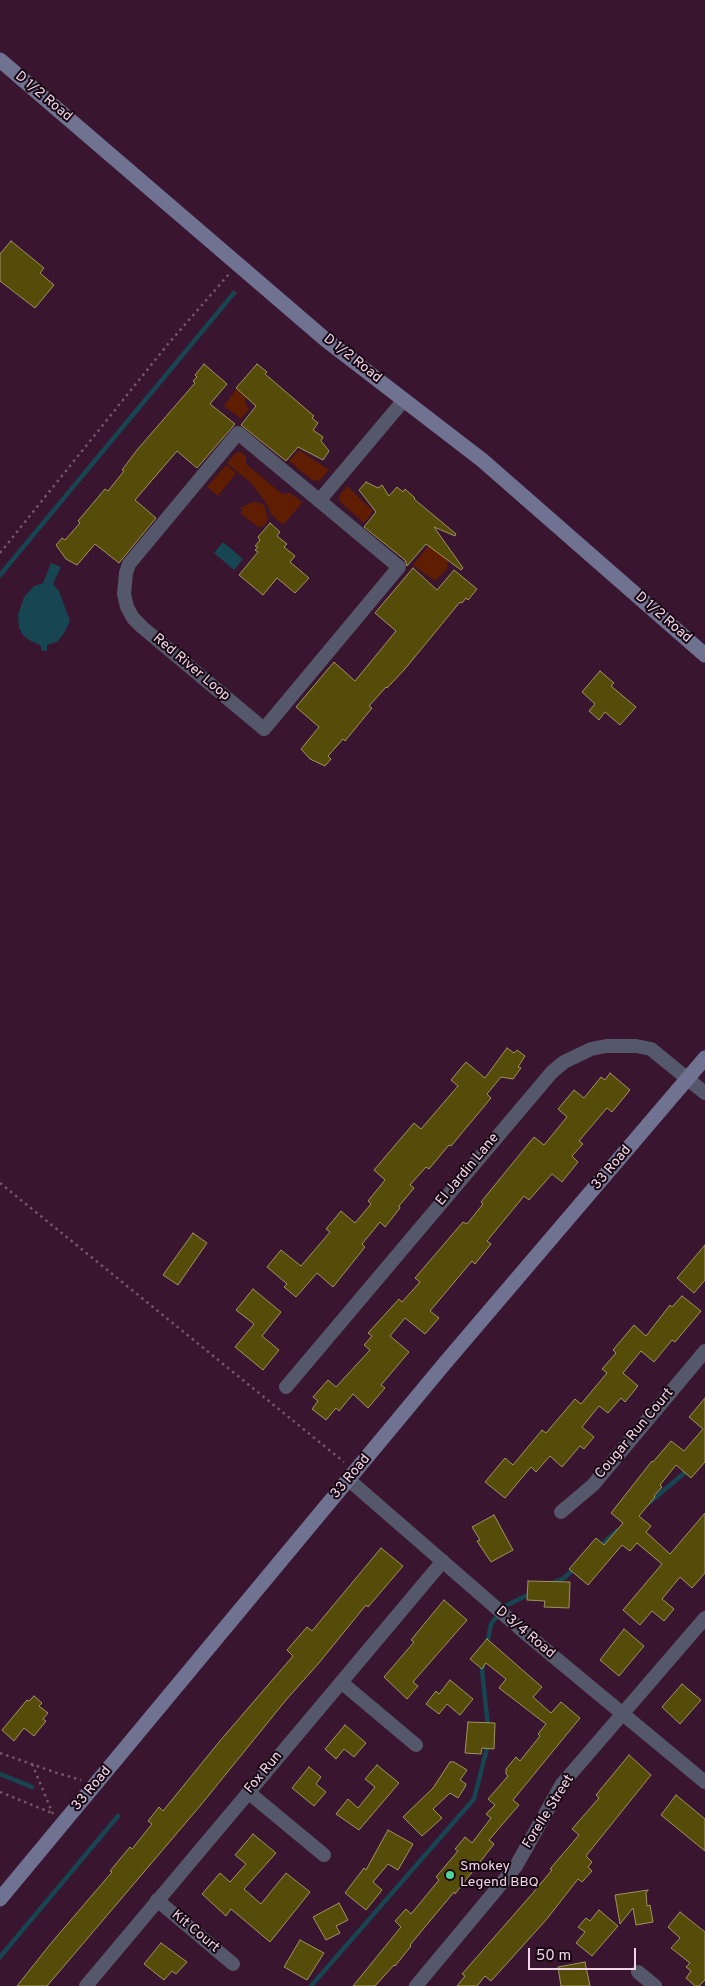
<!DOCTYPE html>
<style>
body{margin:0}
#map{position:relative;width:705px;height:1986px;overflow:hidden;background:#3a152f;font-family:Overpass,sans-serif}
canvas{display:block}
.scale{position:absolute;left:528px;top:1948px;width:108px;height:22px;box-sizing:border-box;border:2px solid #f0d6e6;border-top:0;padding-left:6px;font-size:15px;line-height:18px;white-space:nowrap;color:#f0d6e6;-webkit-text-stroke:4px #180813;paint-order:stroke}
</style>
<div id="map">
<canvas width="705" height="1986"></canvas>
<div class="scale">50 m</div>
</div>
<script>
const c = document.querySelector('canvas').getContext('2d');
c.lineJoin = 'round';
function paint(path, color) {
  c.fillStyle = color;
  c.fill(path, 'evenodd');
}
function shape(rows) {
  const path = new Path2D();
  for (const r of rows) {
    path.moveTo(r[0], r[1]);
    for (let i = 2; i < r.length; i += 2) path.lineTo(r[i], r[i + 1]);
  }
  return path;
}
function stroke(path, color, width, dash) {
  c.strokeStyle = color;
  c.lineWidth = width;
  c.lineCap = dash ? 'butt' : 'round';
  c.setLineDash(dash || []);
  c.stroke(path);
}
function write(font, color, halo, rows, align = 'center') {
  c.font = font + ' Overpass,sans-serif';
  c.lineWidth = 4;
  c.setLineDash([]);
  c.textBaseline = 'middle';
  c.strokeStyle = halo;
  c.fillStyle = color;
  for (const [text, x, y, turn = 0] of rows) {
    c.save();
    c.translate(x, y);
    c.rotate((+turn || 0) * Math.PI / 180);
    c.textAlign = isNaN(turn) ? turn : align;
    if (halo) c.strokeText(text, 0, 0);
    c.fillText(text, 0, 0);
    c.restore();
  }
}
paint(shape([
 [236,389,245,397,245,403,249,409,241,419,224,406],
 [299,450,329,470,319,481,312,480,289,461],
 [240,452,246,456,246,464,282,494,290,493,301,501,301,504,283,525,271,514,267,504,252,484,227,463,235,454],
 [226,465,236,473,218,496,207,487],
 [347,486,373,511,364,523,339,501,340,495],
 [252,502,261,503,265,507,268,520,264,526,258,527,241,514,241,508],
 [429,545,448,561,447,569,435,581,413,565]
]), '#5f1d01');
paint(shape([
 [223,542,243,559,234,570,214,553],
 [51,563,61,567,53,584,59,591,70,621,65,632,57,642,47,645,47,651,42,651,40,645,29,640,23,635,19,628,18,615,24,597,34,586,43,583]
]), '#174552');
stroke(shape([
 [0,575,234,293],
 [650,1502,688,1470],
 [599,1547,618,1530],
 [553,1583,564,1578,575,1568],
 [487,1645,491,1624,505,1606,532,1593],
 [483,1665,482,1670,488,1727],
 [0,1774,32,1787],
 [0,1957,118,1816],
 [311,1986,474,1799,488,1744]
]), '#174552', 4.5);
const building = shape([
 [11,241,44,268,40,273,54,285,35,308,0,281,0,254,11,241],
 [204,364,227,384,210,404,235,424,197,468,177,451,135,500,156,518,119,563,95,544,77,565,66,559,56,545,62,538,65,540,80,523,78,521,105,489,108,491,124,471,122,470,137,450,195,383,193,381,197,377,195,375,204,364],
 [257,364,267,372,265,374,314,416,312,418,318,423,313,430,323,437,321,441,329,451,323,460,298,447,286,461,241,425,256,406,236,388,257,364],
 [366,482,378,488,382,485,389,496,397,487,403,492,405,489,415,498,414,499,456,534,455,536,434,527,463,568,461,570,426,544,407,566,405,560,364,527,376,512,359,490,366,482],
 [270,523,280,532,277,536,287,544,284,547,295,556,290,562,309,578,295,593,277,578,263,595,239,575,258,552,255,550,258,547,255,546,260,540,258,537,270,523],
 [413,568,437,590,454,570,477,589,468,600,466,598,462,603,460,602,404,670,387,688,386,687,369,706,372,708,345,741,343,739,328,756,331,759,325,766,310,759,301,749,319,727,296,707,334,662,355,681,396,631,375,613,413,568],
 [600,671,614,683,611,686,636,707,620,725,605,712,599,720,589,711,595,704,582,692,600,671],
 [507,1048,514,1053,517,1050,525,1056,518,1067,521,1068,513,1079,501,1077,487,1094,491,1098,451,1146,449,1145,429,1169,426,1167,410,1185,414,1188,399,1206,400,1208,385,1227,380,1222,362,1244,365,1247,333,1287,317,1273,296,1297,284,1287,287,1284,267,1267,281,1250,301,1266,330,1232,326,1229,341,1211,355,1223,371,1204,368,1201,385,1180,374,1170,414,1123,421,1129,458,1086,451,1080,466,1062,485,1078,507,1048],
 [610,1073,630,1090,612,1112,607,1108,579,1141,583,1144,572,1156,578,1162,562,1182,552,1174,529,1200,524,1196,487,1241,491,1244,475,1264,472,1261,430,1311,439,1318,425,1334,405,1318,390,1336,409,1352,381,1385,385,1388,368,1408,353,1394,339,1411,336,1408,326,1420,312,1409,318,1401,313,1397,328,1380,336,1387,370,1350,364,1345,372,1336,368,1333,399,1299,402,1302,420,1282,415,1278,463,1222,467,1224,483,1204,481,1202,534,1137,544,1145,567,1117,558,1109,574,1090,584,1098,601,1077,605,1080,610,1073],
 [193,1233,207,1243,178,1285,163,1275,193,1233],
 [705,1245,705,1280,694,1293,677,1278,705,1245],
 [253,1289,281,1312,262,1336,279,1350,263,1370,235,1347,254,1324,236,1310,253,1289],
 [682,1296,701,1311,675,1342,672,1340,654,1362,641,1351,623,1373,638,1386,625,1402,621,1398,608,1413,599,1406,582,1427,594,1437,584,1449,580,1446,562,1467,550,1456,536,1472,531,1467,505,1498,485,1482,505,1458,513,1465,542,1430,546,1433,575,1399,581,1404,607,1373,602,1369,616,1353,613,1350,634,1325,646,1336,670,1305,672,1307,682,1296],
 [705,1398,705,1462,691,1478,676,1465,660,1485,662,1487,654,1496,655,1497,639,1516,651,1526,646,1532,670,1554,705,1513,705,1573,692,1588,680,1577,662,1599,674,1609,664,1621,652,1611,640,1625,623,1610,662,1564,637,1543,630,1551,622,1545,588,1585,569,1569,596,1538,604,1545,623,1523,611,1513,652,1461,653,1462,671,1441,684,1451,703,1429,689,1417,705,1398],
 [494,1515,513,1550,491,1562,477,1541,480,1540,472,1527,494,1515],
 [381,1548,403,1566,380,1593,368,1607,366,1605,318,1664,286,1700,200,1806,47,1986,17,1986,52,1942,112,1872,110,1871,130,1847,132,1849,152,1824,148,1821,159,1807,163,1811,219,1742,293,1656,287,1650,307,1627,312,1631,381,1548],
 [528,1581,570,1582,569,1608,544,1607,545,1601,527,1600,528,1581],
 [444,1600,467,1620,413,1682,418,1686,407,1699,384,1677,414,1642,411,1640,444,1600],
 [624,1629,644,1646,619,1676,600,1660,624,1629],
 [487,1639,542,1687,533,1697,551,1713,561,1702,580,1718,513,1800,519,1805,489,1840,494,1844,455,1894,454,1892,410,1945,411,1946,395,1966,394,1965,375,1986,353,1986,401,1927,395,1921,406,1909,411,1914,439,1880,436,1877,458,1851,455,1849,465,1837,472,1843,491,1818,486,1814,495,1805,488,1799,508,1776,506,1774,506,1769,516,1757,520,1761,540,1736,538,1734,546,1724,499,1688,506,1679,486,1663,482,1669,470,1659,487,1639],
 [450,1680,473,1699,460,1715,447,1704,439,1714,426,1704,436,1691,439,1694,450,1680],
 [682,1684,701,1700,680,1724,662,1707,682,1684],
 [34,1696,42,1703,39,1706,48,1713,43,1719,46,1721,34,1736,24,1728,14,1741,2,1730,27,1700,29,1701,34,1696],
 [468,1722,495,1723,494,1749,482,1748,481,1754,465,1753,468,1722],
 [345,1725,366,1743,354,1757,344,1749,336,1759,325,1749,345,1725],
 [629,1755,651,1775,586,1856,592,1862,588,1867,592,1871,582,1882,578,1879,546,1920,491,1981,485,1976,477,1986,457,1986,465,1976,462,1974,532,1894,552,1870,550,1869,579,1835,572,1829,599,1798,596,1795,629,1755],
 [450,1762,454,1762,467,1770,460,1780,466,1784,465,1787,458,1798,450,1793,433,1809,442,1818,422,1836,403,1817,433,1788,450,1762],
 [377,1765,399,1783,359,1830,336,1814,348,1799,358,1808,375,1787,365,1779,377,1765],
 [309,1767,321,1777,316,1784,326,1792,314,1806,292,1788,309,1767],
 [676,1795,705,1819,705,1851,661,1815,676,1795],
 [388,1830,413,1844,398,1870,388,1864,373,1882,382,1890,366,1910,345,1893,364,1868,366,1870,388,1830],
 [253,1834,276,1853,244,1889,261,1904,286,1873,310,1892,270,1942,231,1909,226,1916,202,1894,220,1873,230,1882,246,1864,235,1855,253,1834],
 [648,1890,646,1893,647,1906,650,1905,653,1922,636,1925,633,1908,620,1924,615,1895,648,1890],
 [339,1903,348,1920,336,1926,340,1933,326,1940,313,1917,339,1903],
 [599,1910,618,1926,592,1956,576,1943,585,1932,578,1927,586,1918,590,1921,599,1910],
 [680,1912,705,1932,705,1980,699,1986,695,1986,686,1978,691,1971,686,1967,690,1963,671,1948,680,1938,668,1927,680,1912],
 [300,1940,324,1953,307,1980,284,1967,300,1940],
 [161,1943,187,1962,176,1974,172,1971,164,1980,144,1964,161,1943],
 [585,1962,590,1986,561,1986,558,1967,585,1962]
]);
paint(building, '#564c0a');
stroke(building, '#9d9461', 1);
stroke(shape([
 [0,553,168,344,229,274],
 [0,1183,344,1462],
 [0,1753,57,1773,81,1780],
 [32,1764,53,1814],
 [0,1792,52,1813]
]), '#77556c', 2.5, [2.5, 4]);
stroke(shape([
 [238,433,399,567,264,729,142,627,133,618,127,607,124,594,126,573,129,564,238,433],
 [319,501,404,400],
 [286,1387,552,1072,564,1062,591,1049,606,1046,636,1046,651,1049,705,1093],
 [349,1480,524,1632,705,1782],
 [561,1512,593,1485,705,1351],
 [341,1682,416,1745],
 [248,1792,324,1855],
 [157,1900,233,1964],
 [638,1972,655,1986],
 [86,1986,443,1561],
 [416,1986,516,1866,562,1784,705,1618]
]), '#55576a', 14);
stroke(shape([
 [0,60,326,340,482,460,705,655],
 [0,1899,445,1363,705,1058]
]), '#6f7291', 15);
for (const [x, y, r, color] of [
 [450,1875,5,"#51d398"]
]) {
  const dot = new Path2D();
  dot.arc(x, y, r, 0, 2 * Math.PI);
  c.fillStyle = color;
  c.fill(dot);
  stroke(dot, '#180813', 2);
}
write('14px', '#f0d6e6', '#180813', [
 ["D 1/2 Road",43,97,40],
 ["D 1/2 Road",352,359,38],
 ["D 1/2 Road",663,618,41],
 ["Red River Loop",191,668,40],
 ["33 Road",612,1168,-50],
 ["El Jardin Lane",468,1170,-50],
 ["Cougar Run Court",635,1434,-50],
 ["33 Road",351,1477,-50],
 ["D 3/4 Road",525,1633,40],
 ["Fox Run",264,1773,-50],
 ["33 Road",92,1789,-50],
 ["Forelle Street",549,1812,-58],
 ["Kit Court",195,1932,40]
]);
write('14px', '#f0d6e6', '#180813', [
 ["Smokey",460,1867],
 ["Legend BBQ",460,1883]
], 'left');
</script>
